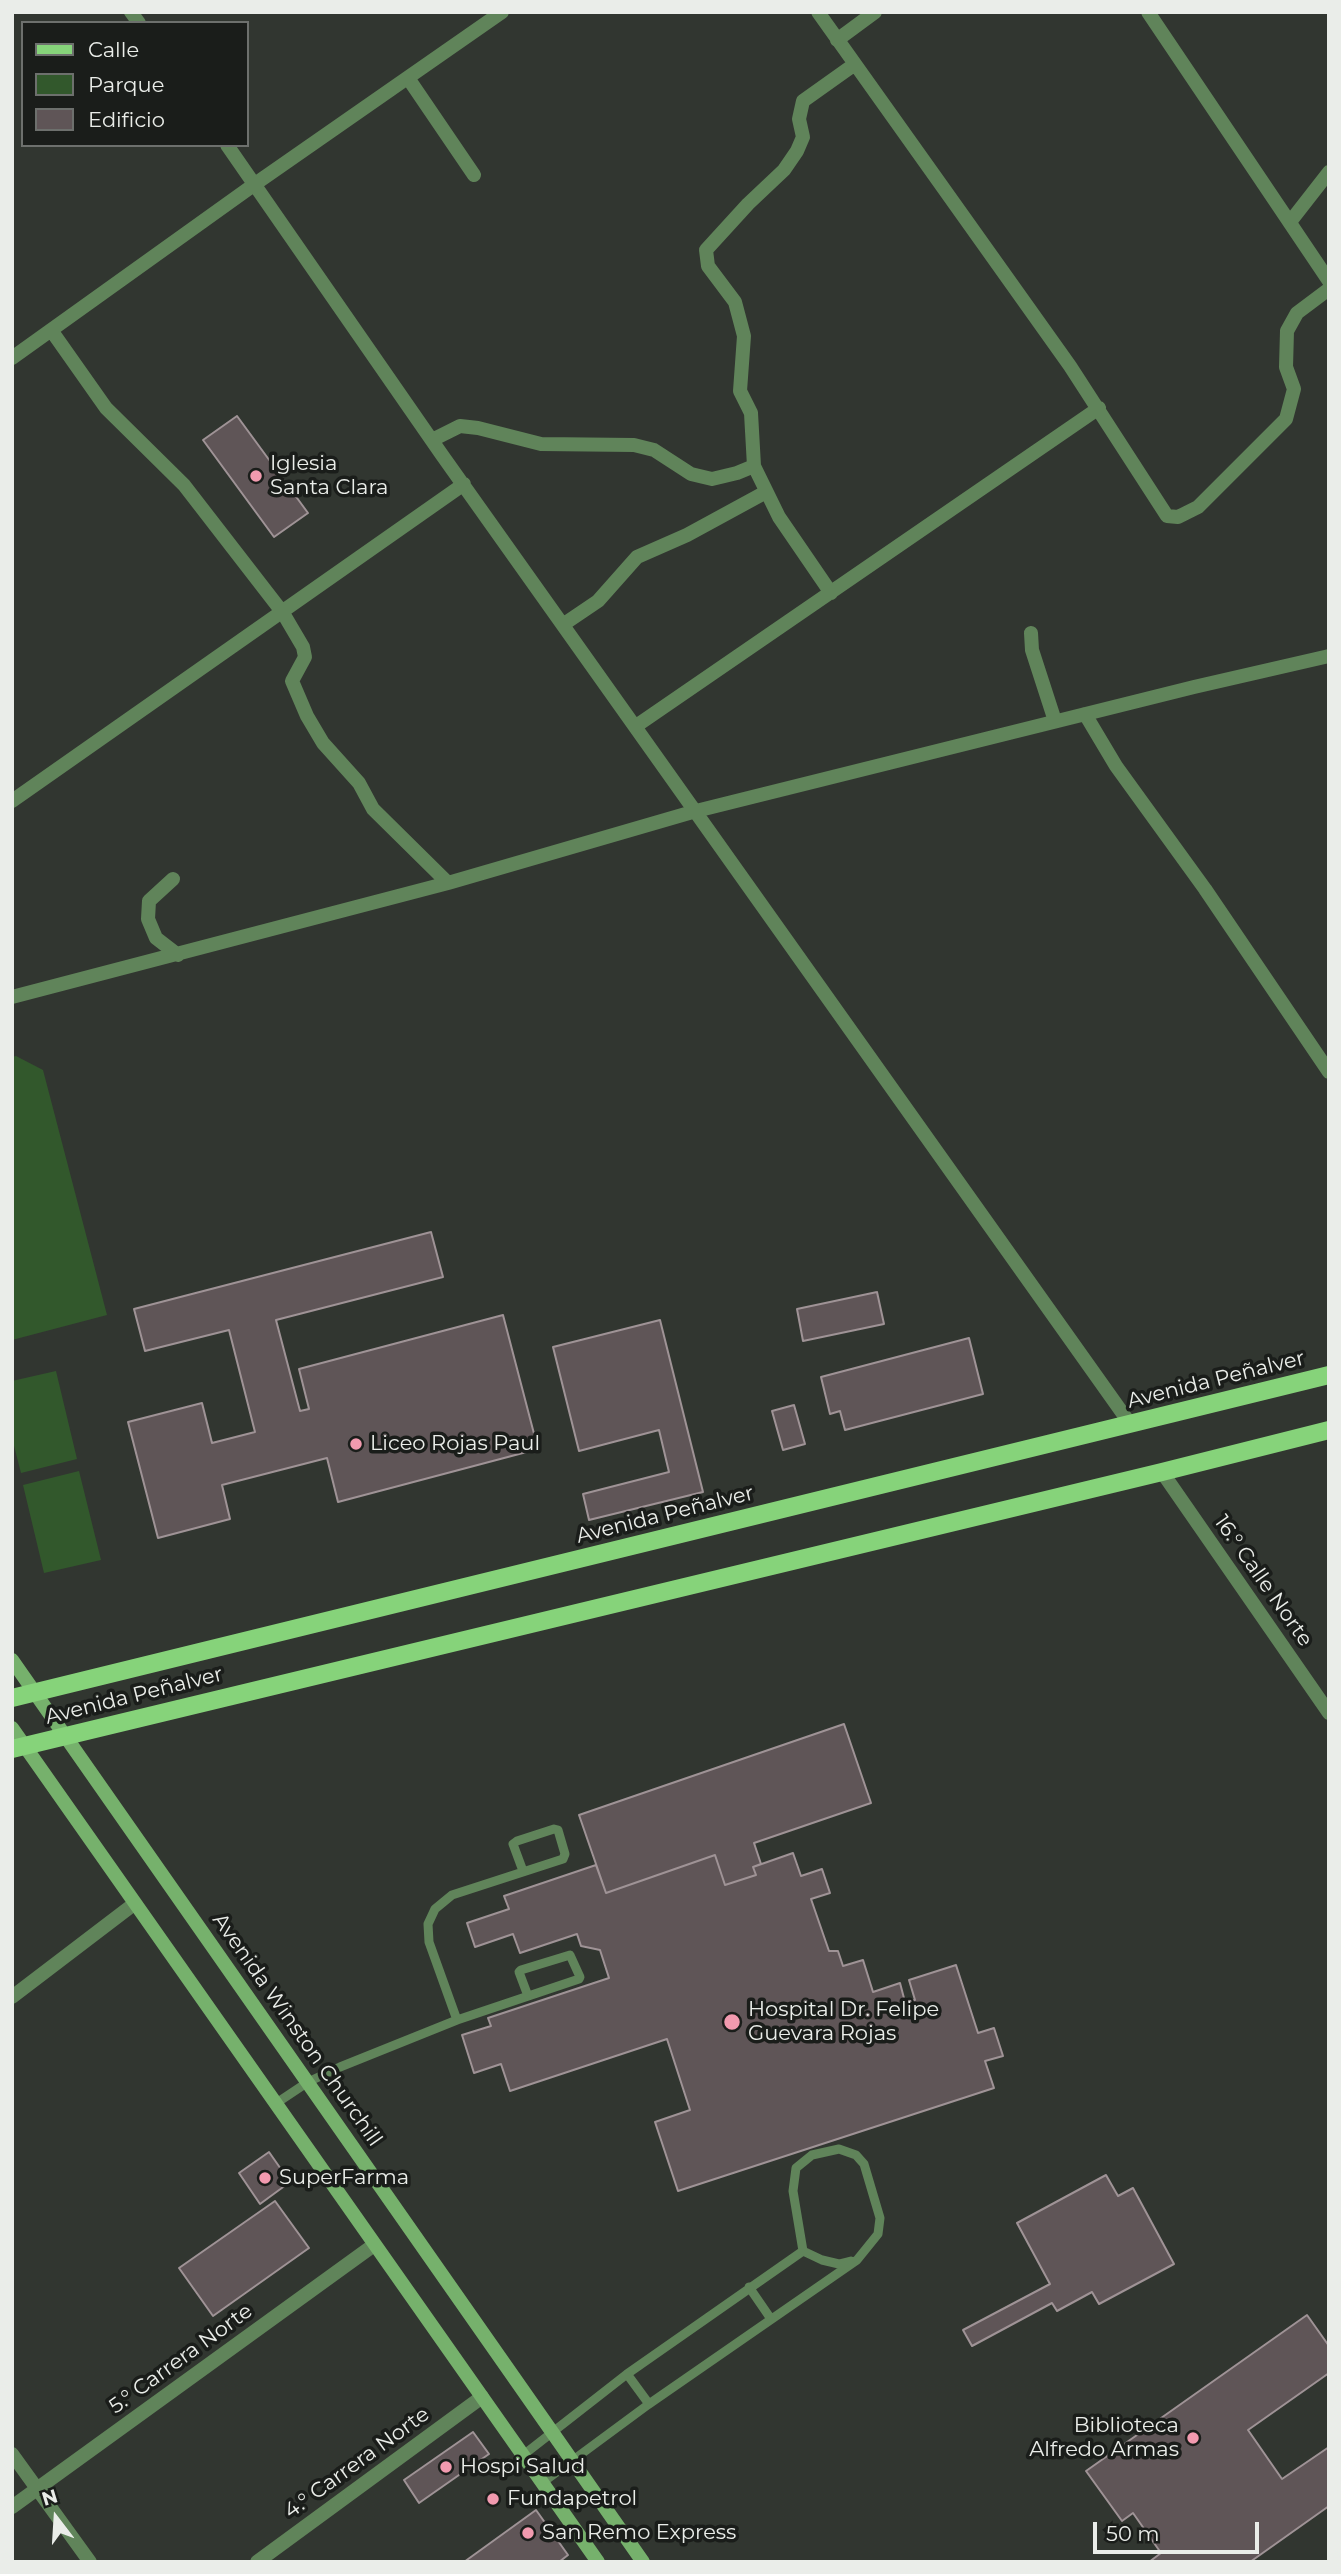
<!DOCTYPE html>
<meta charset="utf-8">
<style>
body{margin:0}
#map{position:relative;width:1341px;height:2574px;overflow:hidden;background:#313630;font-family:Montserrat,sans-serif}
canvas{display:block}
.frame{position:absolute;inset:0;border:14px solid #eaede9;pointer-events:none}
.legend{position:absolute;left:21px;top:21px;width:228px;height:126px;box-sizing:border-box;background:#1a1d1a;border:2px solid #6d706d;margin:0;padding:9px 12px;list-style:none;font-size:21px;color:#eaede9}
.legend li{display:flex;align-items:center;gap:14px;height:35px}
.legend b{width:35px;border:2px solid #6d706d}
.north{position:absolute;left:21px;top:2483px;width:70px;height:70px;-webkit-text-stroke:5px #1a1d1a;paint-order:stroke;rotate:343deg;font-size:19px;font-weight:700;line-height:28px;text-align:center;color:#eaede9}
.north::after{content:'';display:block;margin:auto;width:24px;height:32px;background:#eaede9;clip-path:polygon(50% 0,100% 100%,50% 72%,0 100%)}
.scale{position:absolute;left:1093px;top:2522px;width:166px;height:32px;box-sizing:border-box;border:4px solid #eaede9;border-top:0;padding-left:9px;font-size:21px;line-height:24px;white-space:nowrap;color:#eaede9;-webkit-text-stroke:5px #1a1d1a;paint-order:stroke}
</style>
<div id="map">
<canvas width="1341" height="2574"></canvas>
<div class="frame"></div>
<ul class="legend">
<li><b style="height:9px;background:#86d37a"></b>Calle</li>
<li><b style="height:19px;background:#32582c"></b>Parque</li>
<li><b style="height:19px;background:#5f5557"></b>Edificio</li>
</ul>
<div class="north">N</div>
<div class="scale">50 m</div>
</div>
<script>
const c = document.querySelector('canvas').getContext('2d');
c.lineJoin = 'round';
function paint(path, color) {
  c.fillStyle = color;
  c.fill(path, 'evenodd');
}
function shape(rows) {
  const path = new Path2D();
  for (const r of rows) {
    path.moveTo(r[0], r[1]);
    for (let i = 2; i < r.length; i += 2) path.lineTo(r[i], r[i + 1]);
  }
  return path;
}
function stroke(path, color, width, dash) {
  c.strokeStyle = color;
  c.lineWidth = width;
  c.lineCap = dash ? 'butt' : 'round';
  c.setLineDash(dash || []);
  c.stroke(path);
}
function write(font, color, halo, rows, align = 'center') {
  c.font = font + ' Montserrat,sans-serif';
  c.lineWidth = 7;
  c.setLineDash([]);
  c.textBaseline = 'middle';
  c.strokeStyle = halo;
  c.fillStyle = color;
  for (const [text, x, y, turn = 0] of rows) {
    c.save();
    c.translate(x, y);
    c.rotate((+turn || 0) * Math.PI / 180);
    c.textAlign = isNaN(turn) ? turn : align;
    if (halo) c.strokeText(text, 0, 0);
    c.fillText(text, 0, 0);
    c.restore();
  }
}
paint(shape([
 [16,1056,43,1070,107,1315,12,1340,12,1057],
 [56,1371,77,1459,21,1473,12,1438,12,1381],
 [79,1471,101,1560,44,1573,23,1485]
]), '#32582c');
const building = shape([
 [237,416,308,513,274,537,203,440,237,416],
 [431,1232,443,1277,276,1320,300,1411,309,1409,299,1369,503,1315,538,1449,338,1502,327,1458,222,1485,230,1519,158,1538,128,1422,202,1403,212,1443,255,1432,229,1330,145,1351,134,1309,431,1232],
 [877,1292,884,1324,803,1341,797,1309,877,1292],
 [660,1320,703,1492,589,1520,583,1494,669,1472,659,1430,579,1451,553,1347,660,1320],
 [969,1338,983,1394,845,1430,840,1411,830,1414,821,1377,969,1338],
 [794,1405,805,1444,783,1450,772,1411,794,1405],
 [844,1724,871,1803,754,1843,761,1864,753,1867,756,1875,725,1885,715,1855,606,1893,579,1815,844,1724],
 [793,1853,801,1876,822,1869,830,1893,811,1899,829,1951,838,1951,843,1966,863,1960,873,1992,900,1983,905,2002,915,2000,909,1980,956,1965,978,2033,994,2028,1003,2056,985,2061,994,2088,678,2191,655,2122,690,2110,667,2039,510,2091,501,2064,474,2073,462,2035,491,2026,488,2018,609,1978,600,1950,581,1946,577,1934,520,1953,513,1934,475,1947,467,1923,509,1909,504,1896,596,1865,606,1893,715,1855,725,1885,756,1875,753,1867,793,1853],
 [269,2152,290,2182,260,2204,239,2173,269,2152],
 [1106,2175,1118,2196,1133,2188,1174,2264,1099,2304,1092,2292,1057,2311,1052,2303,972,2346,963,2330,1050,2284,1017,2223,1106,2175],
 [275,2201,309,2248,213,2316,179,2268,275,2201],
 [1307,2315,1329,2346,1329,2373,1248,2430,1282,2479,1329,2447,1329,2506,1250,2562,1149,2562,1161,2553,1133,2513,1122,2521,1086,2471,1307,2315],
 [473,2432,489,2454,419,2503,404,2480,473,2432],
 [536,2510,568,2555,559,2562,464,2562,536,2510]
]);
paint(building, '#5f5557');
stroke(building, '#9f9396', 2);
stroke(shape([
 [457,2020,429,1942,428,1924,435,1909,452,1895,563,1859,565,1854,558,1830,554,1829,517,1841,513,1844,523,1871],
 [275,2104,308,2082,340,2067,457,2020,579,1979,580,1977,570,1955,521,1970,519,1972,528,1996],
 [803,2251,822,2260,839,2264,851,2261],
 [749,2287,771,2319],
 [627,2374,649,2404],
 [522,2456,627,2374,803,2251,793,2191,796,2168,812,2155,839,2149,856,2155,864,2164,880,2218,878,2234,857,2260,649,2404,542,2483]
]), '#60845a', 9);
stroke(shape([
 [131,12,139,23],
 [818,12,1070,366,1167,516,1178,517,1198,507,1286,419,1294,389,1286,367,1287,331,1297,313,1329,289],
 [1148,12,1329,281],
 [837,40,875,12],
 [408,78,474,175],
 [227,145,442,455,1131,1425],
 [1290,222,1329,172],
 [51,330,106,408,184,485,283,613,303,647,305,657,292,681,307,716,323,743,359,783,373,809,448,883],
 [12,358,255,184,502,12],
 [432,440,460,426,478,428,541,444,634,445,654,450,691,474,712,479,737,473,754,466],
 [831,593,779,517,754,466,751,413,740,391,744,336,735,302,708,266,706,250,748,204,784,170,797,151,803,137,799,119,803,101,855,64],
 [564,624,598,601,637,557,687,535,766,492],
 [1031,633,1032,650,1055,721],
 [1085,714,1116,766,1205,889,1329,1072],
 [636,726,1099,408],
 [12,801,464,484],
 [173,879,149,901,148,919,156,938,178,955],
 [12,997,448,883,696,811,1194,687,1329,656],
 [1162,1472,1329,1713],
 [12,1997,134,1904],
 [12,2454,90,2562],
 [12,2507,374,2245],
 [257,2562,482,2397]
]), '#60845a', 14);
stroke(shape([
 [12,1660,643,2562],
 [12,1728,598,2562]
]), '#76b16c', 14);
stroke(shape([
 [12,1698,1329,1375],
 [12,1749,1162,1472,1329,1430]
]), '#86d37a', 18);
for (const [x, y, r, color] of [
 [256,476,7,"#f29aaf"],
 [356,1444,7,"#f29aaf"],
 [732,2022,9,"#f29aaf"],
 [265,2178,7,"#f29aaf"],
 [1193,2438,7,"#f29aaf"],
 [446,2467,7,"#f29aaf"],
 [493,2499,7,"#f29aaf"],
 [528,2533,7,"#f29aaf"]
]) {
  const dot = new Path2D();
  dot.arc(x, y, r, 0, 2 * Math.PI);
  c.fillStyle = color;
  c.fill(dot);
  stroke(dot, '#1a1d1a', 2.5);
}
write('21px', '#eaede9', '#1a1d1a', [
 ["Iglesia",270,464],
 ["Santa Clara",270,488],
 ["Liceo Rojas Paul",370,1444],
 ["Hospital Dr. Felipe",748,2010],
 ["Guevara Rojas",748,2034],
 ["SuperFarma",279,2178],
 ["Biblioteca",1179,2426,"right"],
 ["Alfredo Armas",1179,2450,"right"],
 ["Hospi Salud",460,2467],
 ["Fundapetrol",507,2499],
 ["San Remo Express",542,2533]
], 'left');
write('21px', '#eaede9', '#1a1d1a', [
 ["Avenida Peñalver",1216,1380,-14],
 ["Avenida Peñalver",665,1515,-14],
 ["16.° Calle Norte",1263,1581,55],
 ["Avenida Peñalver",134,1696,-14],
 ["Avenida Winston Churchill",297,2030,55],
 ["5.° Carrera Norte",181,2359,-36],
 ["4.° Carrera Norte",357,2463,-36]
]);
</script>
